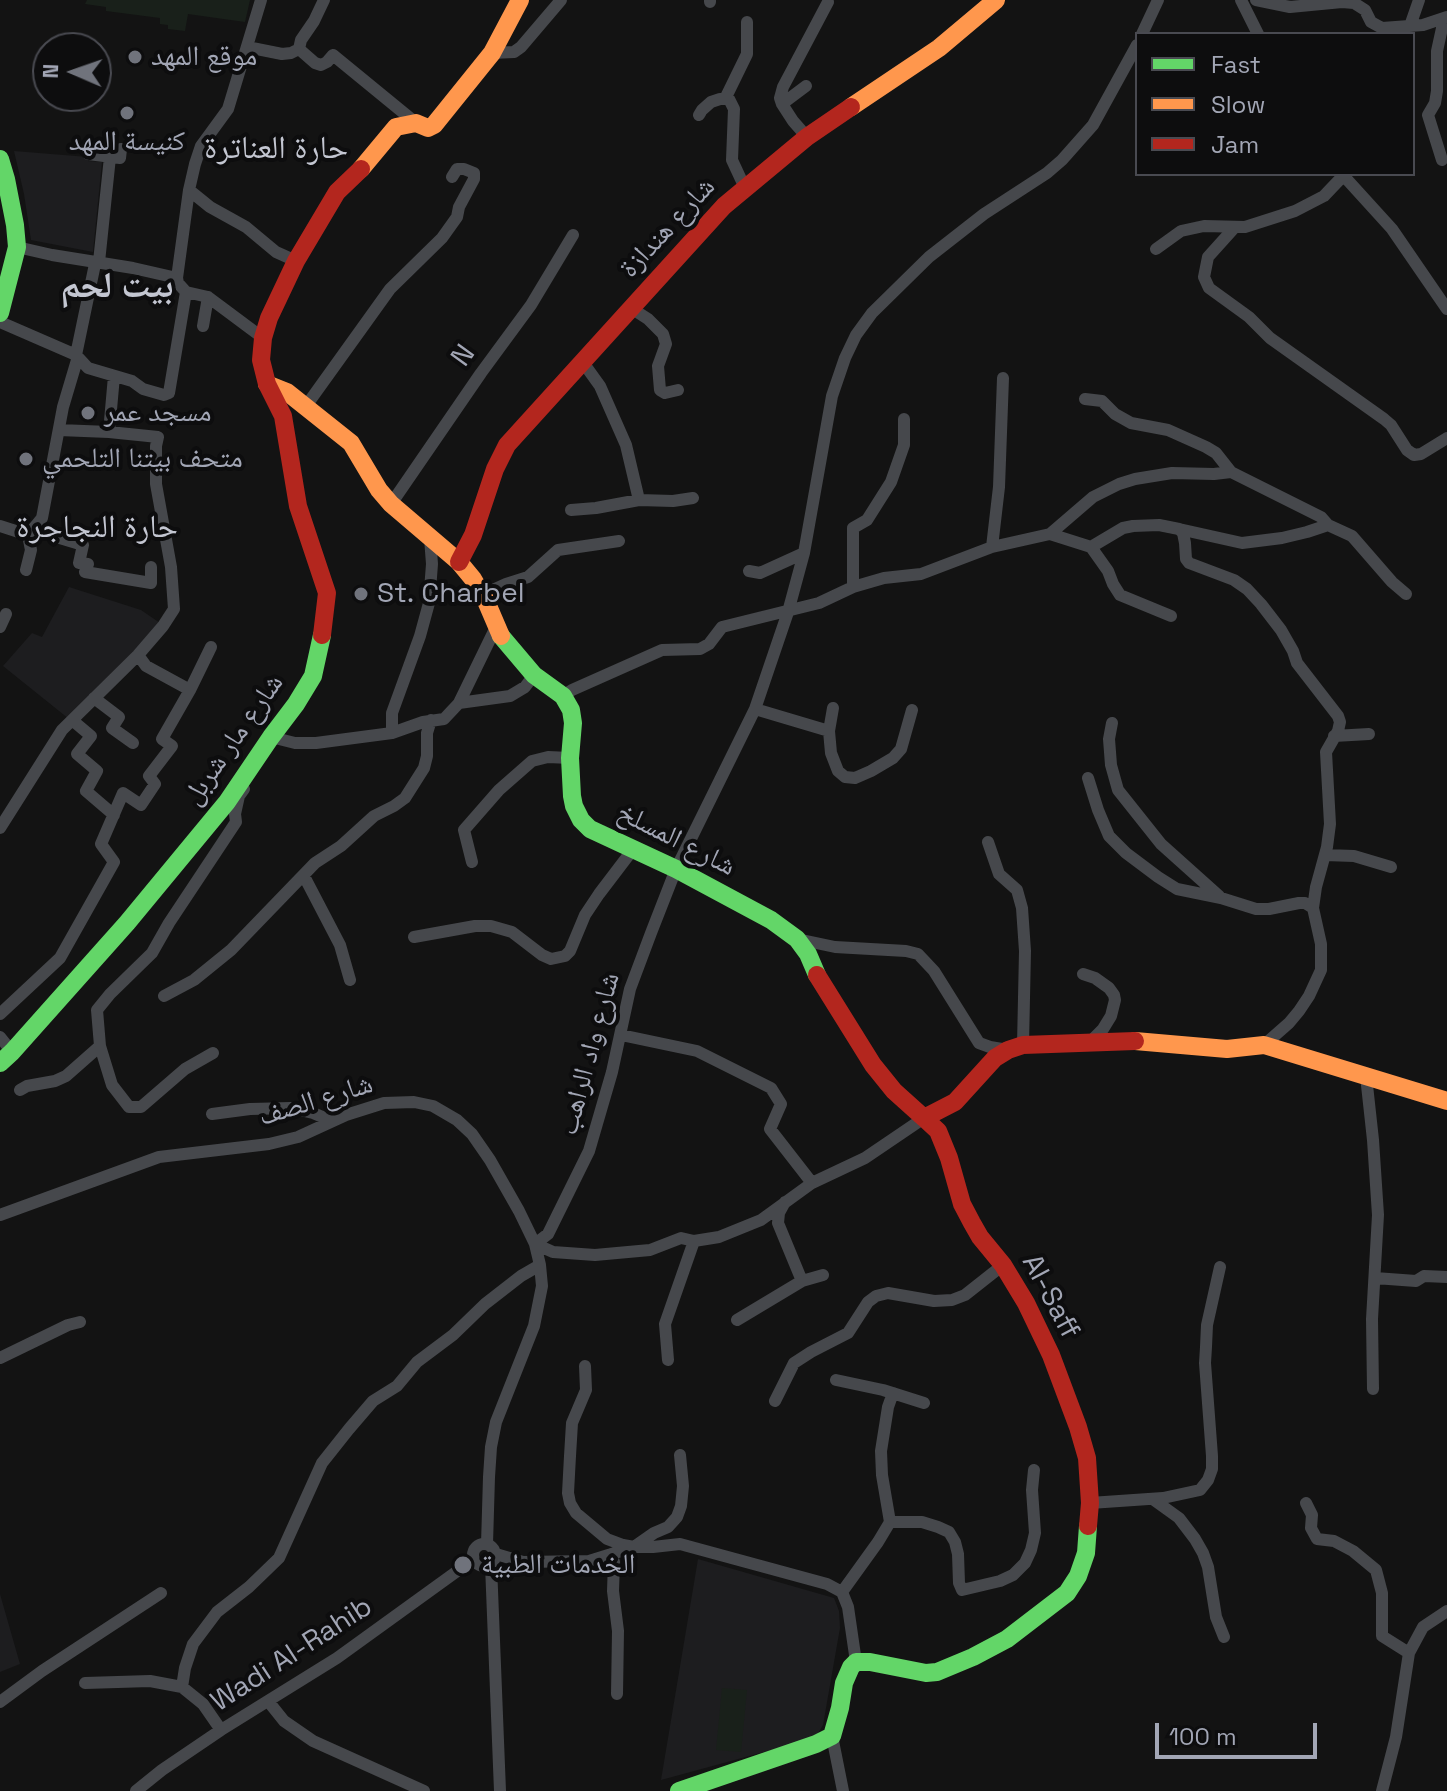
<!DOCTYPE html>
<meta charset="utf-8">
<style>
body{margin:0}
#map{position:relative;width:1447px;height:1791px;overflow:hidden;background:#131313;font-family:"Space Grotesk",sans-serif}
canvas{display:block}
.legend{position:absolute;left:1135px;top:32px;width:280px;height:144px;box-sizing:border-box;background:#0d0d0e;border:2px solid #494a51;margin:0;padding:10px 14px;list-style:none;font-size:24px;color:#a2a6b5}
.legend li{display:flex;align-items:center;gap:16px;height:40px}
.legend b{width:40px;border:2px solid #494a51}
.north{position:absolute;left:32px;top:32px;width:80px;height:80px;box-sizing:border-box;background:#0d0d0e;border:2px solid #494a51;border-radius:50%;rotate:272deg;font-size:22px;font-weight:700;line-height:32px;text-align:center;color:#a2a6b5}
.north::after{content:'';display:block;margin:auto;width:28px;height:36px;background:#70737c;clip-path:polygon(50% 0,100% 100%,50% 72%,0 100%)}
.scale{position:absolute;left:1155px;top:1723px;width:162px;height:36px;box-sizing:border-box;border:4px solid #a2a6b5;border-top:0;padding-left:10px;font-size:24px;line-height:28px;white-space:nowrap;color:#a2a6b5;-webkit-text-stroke:6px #0d0d0e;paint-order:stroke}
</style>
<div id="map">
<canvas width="1447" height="1791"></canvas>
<ul class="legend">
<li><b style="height:10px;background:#63d668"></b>Fast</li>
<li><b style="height:10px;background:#ff974d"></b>Slow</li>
<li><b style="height:10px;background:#b3261e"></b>Jam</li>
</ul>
<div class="north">N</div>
<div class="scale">100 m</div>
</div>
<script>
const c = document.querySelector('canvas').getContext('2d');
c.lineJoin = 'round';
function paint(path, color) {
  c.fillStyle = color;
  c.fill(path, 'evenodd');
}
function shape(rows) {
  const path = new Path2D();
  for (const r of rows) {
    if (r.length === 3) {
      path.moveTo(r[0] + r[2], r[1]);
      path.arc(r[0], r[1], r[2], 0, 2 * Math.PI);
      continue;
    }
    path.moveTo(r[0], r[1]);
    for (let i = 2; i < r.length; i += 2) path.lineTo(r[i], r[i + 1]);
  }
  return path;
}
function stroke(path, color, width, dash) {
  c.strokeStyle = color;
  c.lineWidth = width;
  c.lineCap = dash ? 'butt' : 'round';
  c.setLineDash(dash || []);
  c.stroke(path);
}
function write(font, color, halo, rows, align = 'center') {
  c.font = font + ' "Space Grotesk","Noto Naskh Arabic",sans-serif';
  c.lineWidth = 8;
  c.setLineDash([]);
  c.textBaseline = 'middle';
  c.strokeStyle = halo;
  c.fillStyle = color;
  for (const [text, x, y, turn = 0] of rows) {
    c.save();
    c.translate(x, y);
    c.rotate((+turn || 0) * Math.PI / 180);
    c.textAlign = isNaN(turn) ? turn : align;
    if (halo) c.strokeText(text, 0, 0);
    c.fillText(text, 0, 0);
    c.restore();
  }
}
paint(shape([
 [14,151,88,157,88,161,102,162,93,252,31,240,24,194],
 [69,587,141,610,160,623,109,680,69,719,3,666,32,633,42,637],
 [698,1559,834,1598,839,1611,840,1628,823,1725,817,1735,786,1746,661,1780],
 [0,1594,20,1664,0,1672]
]), '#1d1d1f');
paint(shape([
 [87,0,250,0,245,22,188,14,185,31,168,29,168,25,160,24,160,18,106,11,106,7,85,4],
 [722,1688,747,1690,741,1752,716,1750]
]), '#19201a');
stroke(shape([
 [1241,0,1258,34],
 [1256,0,1290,7,1342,2,1354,3,1365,10,1371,22,1382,28,1423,25,1447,17],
 [710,2,710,0],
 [1410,26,1419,0],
 [1142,34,1158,0],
 [247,47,282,54,291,53,299,49,301,40,314,21,324,0],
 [299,49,315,63,321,65,327,62,333,55,416,123],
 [492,53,514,52,521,47,561,0],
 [725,99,747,54,747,22],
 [782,104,806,86],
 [699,115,702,110,711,102,720,99,729,99,734,109,732,160,745,188],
 [807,137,793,121,782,104,780,98,783,87,828,2],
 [88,154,120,158,121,149],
 [1442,160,1428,115,1435,103,1437,91,1437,51,1444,19],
 [1342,174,1392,229,1447,309],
 [189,190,210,207,246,227,276,252,296,261],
 [1235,227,1208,257,1204,277,1209,288,1249,317,1270,338,1384,419,1391,425,1407,450,1414,455,1421,454,1447,438],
 [17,247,52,255,133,268,177,278,178,283,186,292,208,297,263,338],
 [1156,249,1181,231,1204,226,1245,227,1295,211,1324,196,1343,176],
 [177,278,189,190,195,164,201,146,228,109,261,0],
 [631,308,648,319,663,334,666,344,658,366,660,390,665,393,678,390],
 [0,322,76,355,88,368,132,381,143,389,164,395,169,393,186,292],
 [203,326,208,297],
 [582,361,600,386,626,445,639,500],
 [1085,399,1102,401,1115,414,1131,423,1168,430,1206,447,1216,453,1231,472,1321,517,1328,525,1352,536,1392,582,1406,594],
 [306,406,390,289,442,238,457,217,459,207,474,179,474,173,464,169,457,169,452,177],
 [59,430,109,432],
 [391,504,481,373,531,305,573,235],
 [571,510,596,508,639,500,673,501,693,498],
 [0,526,28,535],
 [1179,529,1242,543,1282,538,1307,532,1328,525],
 [33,530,83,545,79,563,88,564,85,572,151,583,151,567],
 [1050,534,1093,497,1119,484,1135,479,1172,473,1214,474,1231,472],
 [28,535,42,518,63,407,77,360,76,355,95,264,99,262,110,157],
 [992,547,999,487,1003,378],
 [1091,547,1123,528,1133,526,1159,525,1179,529,1183,533,1185,543,1186,559,1189,563,1234,580,1247,589,1261,604,1281,630,1293,651,1297,663,1338,716,1340,722,1338,731,1326,752,1330,824,1327,847,1316,887,1313,908,1321,944,1321,970,1309,996,1299,1011,1289,1023,1264,1045],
 [26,570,31,550,28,535],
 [749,571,760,573,804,553],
 [853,587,853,528,867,520,891,482,904,445,904,419],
 [482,595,506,584,528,577,558,550,619,541],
 [0,627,6,614],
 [138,655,146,666,190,690],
 [563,696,572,690,662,650,700,649,709,644,722,627,819,603,853,587,884,578,921,574,992,547,1050,534,1091,547,1108,571,1113,584,1120,595,1171,616],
 [94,698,119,717,112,728,133,743],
 [459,703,496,627],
 [755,709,829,731,831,753,838,771,845,777,855,778,871,771,893,758,901,749,912,710],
 [72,720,91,736,77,754,97,771,86,791,114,815],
 [1112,723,1109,739,1111,765,1118,790,1161,844,1219,896],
 [829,731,833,708],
 [392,733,392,713,420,636,429,603,432,564,430,538],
 [1334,736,1369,734],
 [271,737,295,743,316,743,392,733,423,722,444,719,459,703,510,696,525,687,534,675],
 [1088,778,1098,810,1109,836,1126,853,1158,877,1177,889,1221,898,1256,909,1269,909,1299,903,1305,903,1313,908],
 [0,828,62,730,138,655,163,626,174,609,171,567,156,484,156,446,158,437,109,432,114,376],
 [988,842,999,874,1017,890,1022,908,1025,951,1023,1045],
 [1325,855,1354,856,1391,867],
 [472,862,464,830,499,790,532,761,548,757,570,758],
 [304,876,340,945,350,980],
 [414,937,475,926,491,926,512,932,542,955,551,959,565,956,570,951,585,915,599,894,634,848],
 [797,939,835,947,906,951,918,954,934,971,979,1043,990,1047,1008,1050],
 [1083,974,1095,978,1109,988,1114,995,1115,1000,1111,1016,1103,1029,1089,1043],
 [164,996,194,980,231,950,315,863,341,846,374,816,394,806,405,798,424,768,427,756,427,733,431,720],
 [0,1014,60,958,114,862,101,844,123,793,141,805,155,784,149,776,172,746,162,739,190,690,211,647],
 [621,1035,697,1051,771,1088,781,1104,770,1129,812,1183],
 [0,1037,12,1052],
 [213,1053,185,1069,141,1107,129,1107,112,1085,100,1046,97,1010,110,994,152,953,169,923,236,822,235,814,239,796,244,789],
 [1366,1076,1373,1140,1378,1215,1372,1319,1373,1389],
 [20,1090,27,1086,55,1081,66,1076,100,1046],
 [212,1114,250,1109,291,1108,313,1113,332,1121],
 [785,1202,779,1213,778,1223,802,1281],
 [0,1215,159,1157,269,1144,298,1137,346,1115,384,1103,414,1102,433,1106,457,1120,472,1134,490,1160,519,1211,535,1244,540,1265,542,1286,534,1326,496,1422,491,1447,489,1477,487,1544],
 [535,1244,548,1234,589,1151,612,1072,630,989,651,933,676,869,755,709,788,612,804,553,832,396,845,358,856,335,872,313,929,257,984,214,1047,173,1062,160,1093,125,1137,45],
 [535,1244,553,1252,595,1255,650,1250,681,1238,694,1241,719,1237,761,1220,812,1183,865,1158,924,1118],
 [1375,1278,1416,1281,1424,1276,1447,1277],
 [737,1320,802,1281,823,1275],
 [0,1358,68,1325,80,1322],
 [668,1360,665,1324,694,1241],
 [585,1366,586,1390,572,1423,570,1456,568,1493,570,1503,576,1513,607,1539,623,1545,634,1547,654,1533,668,1527,677,1517,681,1506,683,1486,680,1455],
 [836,1380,883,1390,924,1403],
 [775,1401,794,1363,811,1352,848,1333,868,1302,876,1296,888,1293,934,1301,952,1300,965,1295,1003,1265],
 [1154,1500,1179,1518,1195,1539,1203,1553,1208,1567,1216,1617,1224,1637],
 [1090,1503,1163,1498,1200,1490,1208,1480,1212,1469,1212,1456,1205,1363,1206,1347,1207,1325,1220,1267],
 [1306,1503,1312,1515,1311,1528,1317,1539,1334,1541,1353,1551,1376,1570,1382,1593,1382,1636,1409,1653],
 [890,1522,922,1522,938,1527,949,1532,955,1542,958,1554,959,1583,962,1590,1000,1581,1013,1575,1025,1563,1031,1550,1035,1533,1032,1490,1034,1470],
 [484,1555,11],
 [496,1554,523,1562,589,1561,634,1547,653,1547,680,1544,827,1584,842,1592,848,1607,856,1662],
 [611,1554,614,1562,613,1591,618,1631,617,1694],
 [491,1565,500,1791],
 [842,1592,878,1542,890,1522,882,1475,881,1451,888,1407,893,1393],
 [85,1683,150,1681,182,1687,203,1704,221,1730],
 [182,1687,185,1668,193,1644,217,1612,249,1587,279,1558,322,1463,349,1429,373,1401,397,1386,417,1362,453,1335,485,1304,521,1276,540,1265],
 [268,1701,284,1721,313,1741,424,1791],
 [0,1702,42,1671,161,1593],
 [832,1736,843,1791],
 [136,1791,162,1770,221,1730,337,1658,474,1559],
 [1382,1791,1396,1737,1409,1653,1423,1627,1447,1611]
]), '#46484c', 12);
stroke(shape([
 [0,159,6,179,15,225,17,247,0,313],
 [501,636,534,675,563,696,571,710,573,723,570,758,572,796,574,806,581,820,590,829,676,869,771,920,797,939,808,954,817,975],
 [0,1063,12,1052,127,923,227,802,271,737,296,704,313,676,322,635],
 [679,1791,816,1744,832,1736,840,1708,844,1683,851,1667,856,1662,870,1662,926,1673,937,1672,973,1657,1007,1639,1067,1593,1078,1576,1086,1553,1088,1526]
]), '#63d668', 18);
stroke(shape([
 [851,107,939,48,996,0],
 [361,169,396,127,416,123,428,128,434,125,492,53,520,0],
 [267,384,287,392,351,443,379,490,391,504,459,562,473,579,486,601,501,636],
 [1135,1041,1227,1049,1264,1045,1447,1101]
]), '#ff974d', 18);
stroke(shape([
 [459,562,473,535,495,469,507,445,724,206,807,137,851,107],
 [322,635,327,593,298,506,283,416,267,384,261,360,263,338,269,318,296,261,337,192,361,169],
 [817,975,873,1065,894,1091,924,1118],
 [1088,1526,1090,1503,1087,1458,1078,1427,1051,1355,1026,1303,1003,1265,980,1237,972,1223,962,1204,949,1158,938,1131,924,1118,955,1102,995,1058,1008,1050,1023,1045,1135,1041]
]), '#b3261e', 18);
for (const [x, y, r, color] of [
 [135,57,8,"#70737c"],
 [127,113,8,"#70737c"],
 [88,413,8,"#70737c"],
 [26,459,8,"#70737c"],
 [361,594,8,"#70737c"],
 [463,1565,10,"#70737c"]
]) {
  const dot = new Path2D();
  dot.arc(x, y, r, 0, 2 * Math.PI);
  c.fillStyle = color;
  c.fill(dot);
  stroke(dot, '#0d0d0e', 3);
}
write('28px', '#a2a6b5', '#0d0d0e', [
 ["موقع المهد",151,57],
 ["كنيسة المهد",127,142,"center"],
 ["مسجد عمر",104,413],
 ["متحف بيتنا التلحمي",42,459],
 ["St. Charbel",377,594],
 ["الخدمات الطبية",481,1565]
], 'left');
write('28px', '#a2a6b5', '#0d0d0e', [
 ["شارع هندازة",668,228,-47],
 ["N",464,356,-54],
 ["شارع مار شربل",234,740,-55],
 ["شارع المسلخ",676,840,27],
 ["شارع واد الراهب",590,1054,-75],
 ["شارع الصف",316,1101,-17],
 ["Al-Saff",1050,1297,62],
 ["Wadi Al-Rahib",292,1655,-33]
]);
write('32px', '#c3c6d1', '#0d0d0e', [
 ["حارة العناترة",276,149],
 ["حارة النجاجرة",97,528]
]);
write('bold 36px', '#c3c6d1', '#0d0d0e', [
 ["بيت لحم",117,287]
]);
</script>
